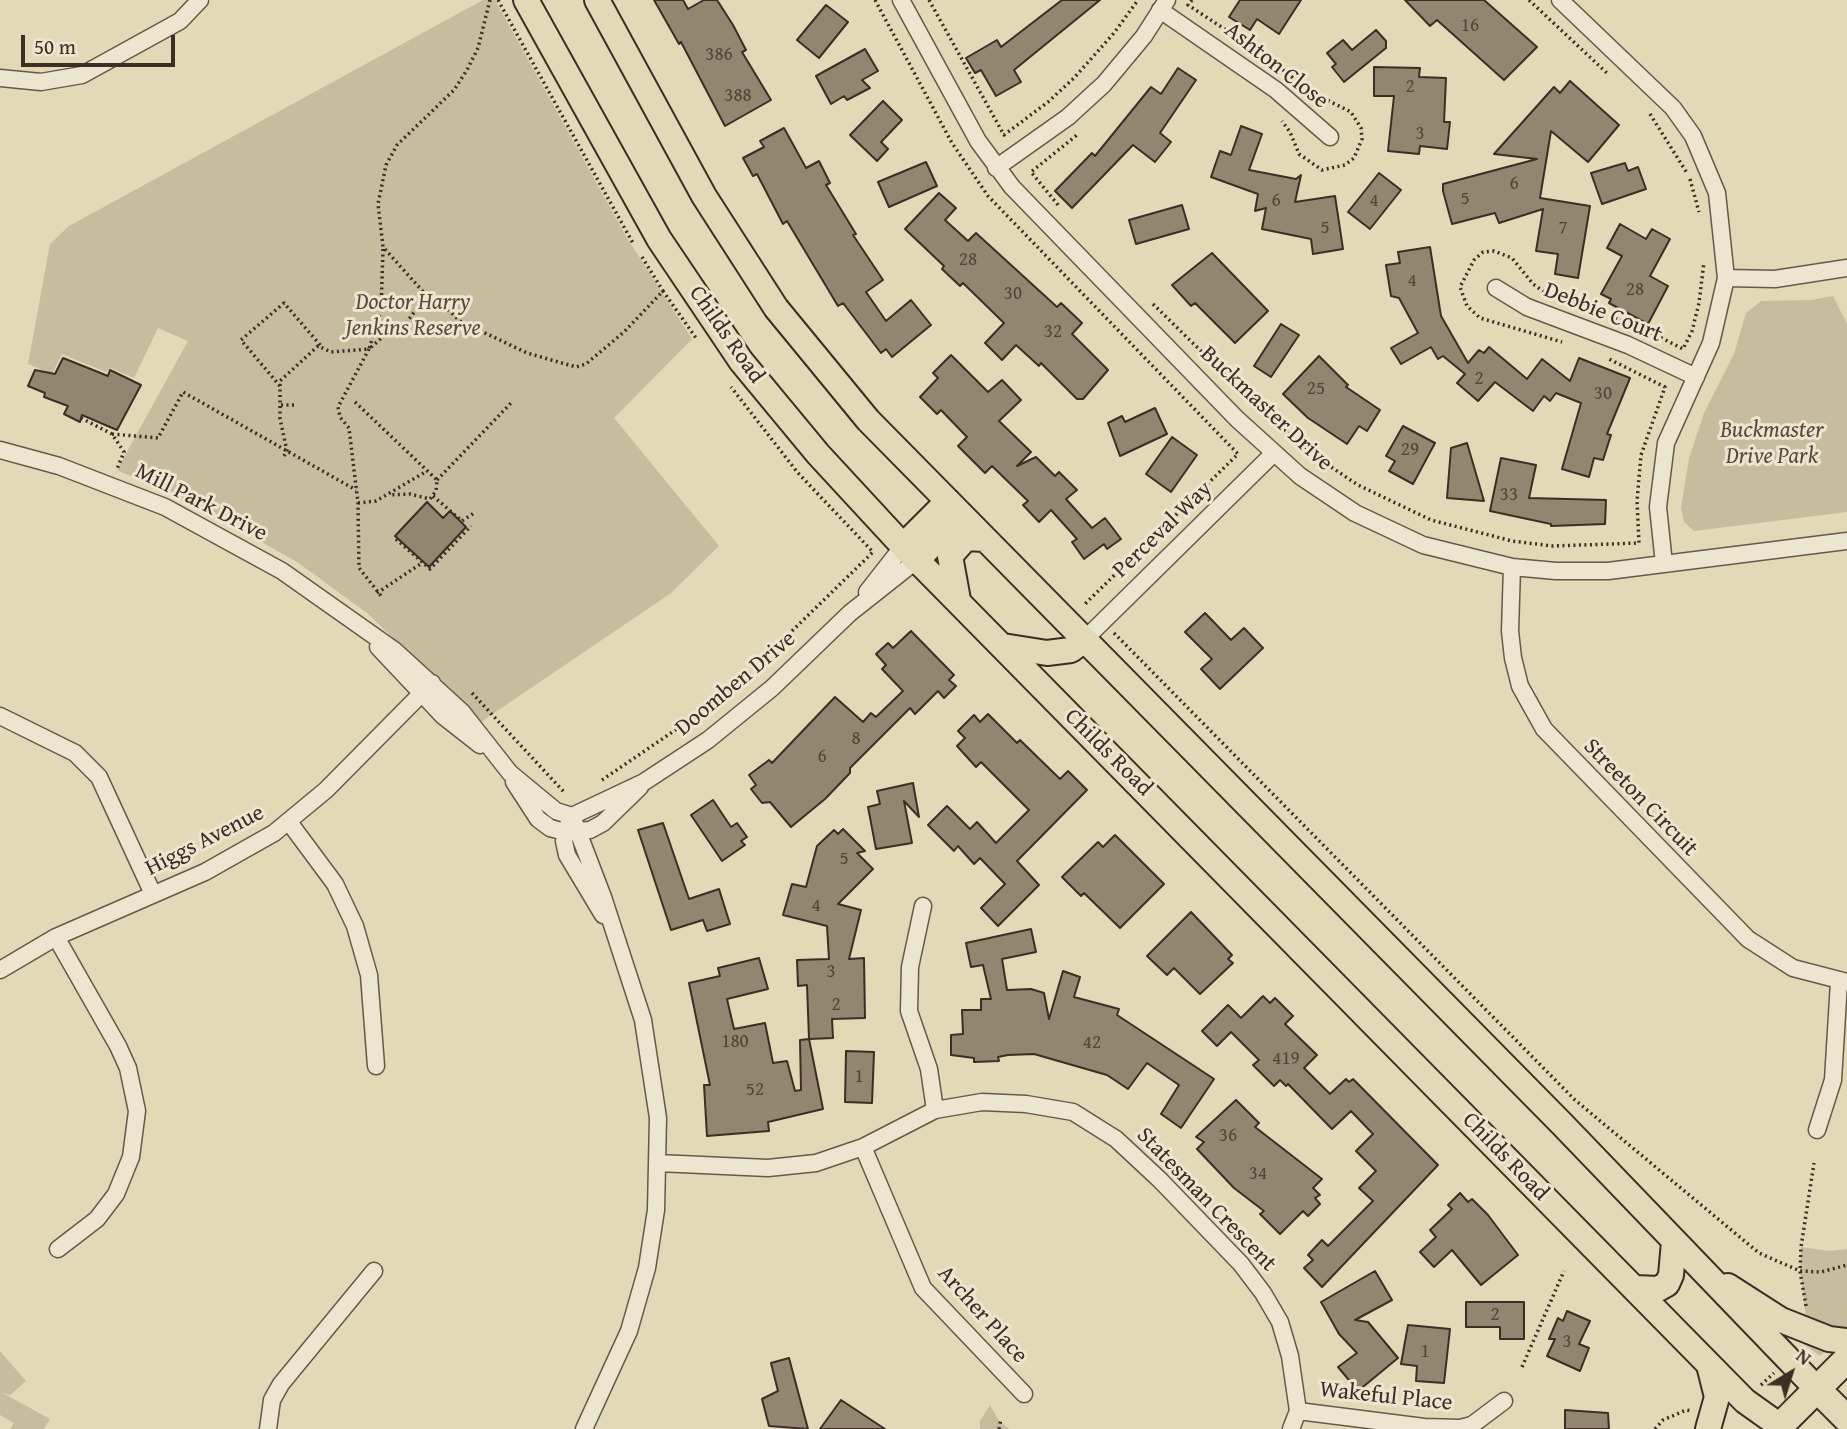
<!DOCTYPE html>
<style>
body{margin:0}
#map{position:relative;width:1847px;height:1429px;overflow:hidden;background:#e2d9b7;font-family:"Gentium Book Plus",serif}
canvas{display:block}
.north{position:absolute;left:1756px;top:1338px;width:70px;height:70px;-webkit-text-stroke:5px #ece6d0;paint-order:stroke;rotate:38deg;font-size:19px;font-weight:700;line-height:28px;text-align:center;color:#3e2d25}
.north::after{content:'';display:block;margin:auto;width:24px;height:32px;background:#3e2d25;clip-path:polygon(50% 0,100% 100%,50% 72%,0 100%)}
.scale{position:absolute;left:21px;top:35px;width:154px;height:32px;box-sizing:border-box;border:4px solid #3e2d25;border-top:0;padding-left:9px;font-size:21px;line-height:24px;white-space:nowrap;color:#3e2d25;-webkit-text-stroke:5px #ece6d0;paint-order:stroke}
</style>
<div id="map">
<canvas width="1847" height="1429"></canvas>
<div class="north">N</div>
<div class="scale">50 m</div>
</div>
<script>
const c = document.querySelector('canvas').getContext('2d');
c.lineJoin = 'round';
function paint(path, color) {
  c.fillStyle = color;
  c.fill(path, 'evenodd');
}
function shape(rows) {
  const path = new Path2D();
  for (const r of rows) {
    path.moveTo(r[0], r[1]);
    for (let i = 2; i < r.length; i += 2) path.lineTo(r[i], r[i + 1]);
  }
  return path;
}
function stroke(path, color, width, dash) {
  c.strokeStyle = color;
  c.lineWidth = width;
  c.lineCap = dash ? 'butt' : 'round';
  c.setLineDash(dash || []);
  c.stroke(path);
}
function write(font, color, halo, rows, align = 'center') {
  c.font = font + ' "Gentium Book Plus",serif';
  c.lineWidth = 6;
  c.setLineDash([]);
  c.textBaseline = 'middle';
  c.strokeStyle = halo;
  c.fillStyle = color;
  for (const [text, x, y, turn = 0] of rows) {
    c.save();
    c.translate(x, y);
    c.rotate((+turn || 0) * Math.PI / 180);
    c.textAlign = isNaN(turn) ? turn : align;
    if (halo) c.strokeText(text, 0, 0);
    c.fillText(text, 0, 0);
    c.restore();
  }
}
paint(shape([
 [483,0,495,0,627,238,692,339,614,418,719,546,671,593,481,722,367,613,297,562,207,511,117,470,188,341,158,328,134,378,111,368,106,372,62,354,52,374,28,364,50,244,69,226],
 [1833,296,1847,324,1847,512,1694,531,1684,522,1681,508,1689,458,1704,413,1734,354,1746,313,1761,301,1812,300],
 [1801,1247,1829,1251,1847,1249,1847,1329,1820,1356,1804,1344,1808,1331,1800,1271],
 [0,1351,26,1381,10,1395,1,1392,50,1419,44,1429,10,1429,14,1423,0,1415],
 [990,1405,999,1421,1009,1429,980,1429,980,1421]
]), '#c6bc9e');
const building = shape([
 [654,0,683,0,688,9,704,0,717,0,733,25,746,50,742,52,771,100,725,126,681,42,679,44,654,0],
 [1062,0,1100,0,1014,70,1021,82,996,96,981,70,975,73,966,58,997,40,1001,47,1062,0],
 [1240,0,1301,0,1279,34,1257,19,1250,30,1229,17,1240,0],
 [1405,0,1484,0,1537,47,1504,80,1437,20,1430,26,1405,0],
 [826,5,848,22,819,58,797,40,826,5],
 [1376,30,1386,41,1386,48,1344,82,1332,67,1336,64,1327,53,1343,40,1352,50,1376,30],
 [865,49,878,71,862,80,870,88,847,100,844,96,831,104,816,76,865,49],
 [1374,67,1420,68,1419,77,1446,78,1444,122,1450,122,1447,149,1420,146,1419,154,1388,151,1394,96,1374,96,1374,67],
 [1178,68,1196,80,1160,133,1171,142,1155,162,1133,145,1072,208,1055,191,1092,153,1095,156,1151,87,1161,94,1178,68],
 [1570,81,1619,125,1588,162,1551,131,1540,198,1590,206,1578,278,1555,274,1558,254,1536,251,1543,209,1499,223,1495,213,1452,224,1443,191,1443,184,1537,159,1494,154,1554,87,1560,93,1570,81],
 [883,101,902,120,881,142,888,149,877,161,850,135,883,101],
 [1241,126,1262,134,1249,170,1296,179,1301,175,1295,202,1335,196,1343,249,1313,254,1311,239,1262,229,1266,208,1255,211,1258,194,1211,177,1220,151,1231,155,1241,126],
 [784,128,806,168,819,161,830,183,826,185,856,234,853,235,883,280,866,292,886,321,911,300,931,325,892,357,886,349,881,353,843,303,838,306,787,221,783,224,757,174,753,176,743,158,764,147,760,141,784,128],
 [926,162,937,186,889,207,878,182,926,162],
 [1625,163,1628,171,1638,167,1646,189,1602,204,1591,173,1625,163],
 [1379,173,1401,190,1370,229,1348,212,1379,173],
 [939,193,956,208,945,220,968,241,976,233,1057,307,1061,303,1082,323,1072,334,1108,370,1083,399,1077,399,1041,363,1039,366,1016,345,1002,360,985,343,1004,323,963,283,960,286,942,269,944,266,905,229,939,193],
 [1182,205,1189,229,1136,244,1129,220,1182,205],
 [1620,224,1646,239,1652,229,1670,239,1650,276,1668,286,1648,324,1609,303,1611,299,1601,294,1622,256,1607,248,1620,224],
 [1430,247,1441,316,1468,363,1479,350,1484,353,1489,347,1527,379,1542,359,1570,381,1579,358,1630,378,1607,434,1611,435,1603,460,1594,458,1589,477,1562,469,1581,403,1556,393,1550,401,1544,396,1533,411,1495,382,1478,401,1457,383,1465,374,1443,356,1438,359,1431,347,1401,364,1391,348,1418,333,1399,298,1391,296,1386,265,1400,263,1398,252,1430,247],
 [1212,253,1268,311,1235,343,1195,303,1191,306,1172,285,1212,253],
 [1281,324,1299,335,1271,377,1254,366,1281,324],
 [951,355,988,392,1002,380,1021,400,999,421,1031,452,1017,466,1036,457,1055,476,1059,472,1077,490,1066,499,1092,528,1105,518,1121,539,1107,549,1104,544,1084,559,1072,542,1077,539,1051,510,1039,522,1023,505,1028,501,992,466,985,473,958,446,967,437,941,410,937,414,920,397,938,378,933,373,951,355],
 [1319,356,1348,385,1346,387,1380,410,1367,431,1359,426,1347,444,1308,418,1283,394,1319,356],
 [63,358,108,376,110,370,141,385,117,430,82,415,80,422,64,414,68,406,44,397,45,393,28,386,35,370,55,374,63,358],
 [1155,408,1167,434,1120,456,1108,423,1122,416,1125,422,1155,408],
 [1403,426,1435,443,1413,484,1389,471,1395,461,1386,456,1403,426],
 [1172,437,1197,455,1171,492,1146,474,1172,437],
 [1467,443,1484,501,1447,498,1451,448,1467,443],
 [1501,458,1536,465,1529,498,1606,500,1605,524,1551,526,1551,524,1490,511,1501,458],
 [427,502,443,518,450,511,466,527,429,567,395,536,427,502],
 [1205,613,1231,640,1244,628,1263,648,1220,689,1201,669,1212,659,1185,632,1205,613],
 [911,631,954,675,949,680,956,686,944,698,938,691,915,714,910,708,850,768,850,773,825,799,791,827,770,802,762,803,751,789,756,785,749,775,769,760,772,763,835,697,863,722,871,713,876,717,903,691,882,669,886,665,876,654,888,643,893,648,911,631],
 [988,714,1017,743,1020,740,1060,779,1068,771,1087,790,1017,861,1039,885,998,926,981,908,1005,884,980,858,974,864,958,846,954,851,928,825,947,806,970,829,977,822,996,843,1029,810,981,762,976,767,957,746,965,738,958,731,974,715,980,722,988,714],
 [913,783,919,817,904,801,912,843,876,849,868,807,880,804,877,791,913,783],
 [713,800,731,827,737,823,747,837,741,841,745,845,722,861,691,815,713,800],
 [663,823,689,899,719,889,730,924,707,931,703,920,671,930,638,830,663,823],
 [843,829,865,851,857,853,873,869,838,904,861,910,849,959,864,958,865,1018,832,1019,833,1038,809,1039,807,985,798,986,797,960,829,959,827,926,783,915,792,884,806,887,817,846,834,830,838,834,843,829],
 [1115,835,1164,884,1120,928,1084,893,1081,896,1062,877,1098,842,1103,847,1115,835],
 [1191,912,1232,955,1228,959,1233,963,1200,994,1174,968,1167,975,1147,956,1191,912],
 [1031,929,1036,952,1002,959,1007,990,1031,989,1044,993,1049,1019,1063,971,1080,977,1074,997,1119,1009,1117,1015,1214,1079,1181,1128,1161,1114,1179,1085,1147,1063,1128,1089,1107,1075,1034,1054,1008,1055,998,1057,999,1061,974,1062,974,1058,951,1055,951,1035,963,1034,962,1010,981,1010,981,999,991,999,983,965,971,967,966,943,1031,929],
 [759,958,768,989,727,999,734,1029,765,1023,773,1063,787,1061,795,1091,801,1090,800,1040,809,1039,823,1109,768,1122,769,1131,707,1136,704,1085,710,1085,689,983,720,976,718,968,759,958],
 [1263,996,1270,1003,1275,998,1293,1016,1285,1024,1317,1055,1304,1068,1330,1094,1346,1079,1349,1082,1353,1079,1438,1165,1322,1287,1304,1268,1313,1260,1308,1255,1322,1240,1328,1246,1373,1201,1359,1188,1376,1171,1356,1151,1373,1134,1351,1111,1332,1129,1288,1084,1286,1086,1280,1080,1274,1086,1253,1065,1259,1060,1231,1032,1217,1046,1202,1031,1228,1005,1241,1018,1263,996],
 [846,1051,874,1052,872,1103,845,1102,846,1051],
 [1236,1100,1259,1123,1255,1127,1322,1179,1313,1188,1320,1195,1315,1198,1320,1204,1308,1216,1303,1211,1280,1234,1260,1214,1264,1211,1234,1188,1197,1149,1204,1142,1196,1137,1236,1100],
 [1460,1193,1468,1202,1472,1199,1488,1215,1518,1255,1481,1285,1452,1250,1434,1267,1420,1252,1436,1237,1430,1230,1452,1209,1448,1205,1460,1193],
 [1375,1271,1392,1300,1355,1320,1368,1322,1398,1358,1358,1391,1338,1367,1357,1353,1339,1334,1321,1302,1375,1271],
 [1466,1302,1524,1302,1524,1339,1500,1339,1500,1327,1466,1327,1466,1302],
 [1567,1311,1590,1321,1579,1344,1589,1348,1580,1371,1547,1356,1555,1339,1549,1339,1558,1318,1563,1321,1567,1311],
 [1408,1325,1450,1329,1444,1383,1416,1381,1417,1366,1401,1364,1408,1325],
 [789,1358,808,1429,769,1426,762,1399,778,1391,771,1363,789,1358],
 [841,1400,885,1429,820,1429,841,1400],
 [1565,1410,1608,1413,1609,1429,1565,1429,1565,1410]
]);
paint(building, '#938671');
stroke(building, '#3e2d25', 2);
const minor = shape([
 [901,0,978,141,1012,187,1237,419,1300,476,1355,513,1423,545,1512,567,1556,571,1608,571,1847,541],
 [1560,0,1673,108,1693,136,1717,193,1726,278,1711,343,1666,443,1658,507,1664,564],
 [1160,10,1276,90,1330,137],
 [0,78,41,82,82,75,180,21,200,0],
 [996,168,1068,117,1104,84,1144,36,1167,0],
 [1726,278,1775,279,1847,268],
 [1496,288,1527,307,1628,345,1696,377],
 [0,450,59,466,165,507,282,571,394,650,462,712,510,773,556,811,572,816,603,897,643,1020,658,1118,656,1210,647,1268,629,1331,584,1429],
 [1512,567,1510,631,1513,658,1520,686,1544,729,1748,939,1793,968,1847,982],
 [867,592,903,546],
 [1084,640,1274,453],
 [378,647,443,716,480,745],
 [0,716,75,753,99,777,153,894],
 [514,782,538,819,550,828,565,832,590,830,603,823,640,787],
 [572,816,644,782,708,740,772,688,850,613,917,560],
 [289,822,335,884,355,926,369,975,376,1066],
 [569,822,564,841,567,855,603,915],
 [923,906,910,967,909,1011,929,1069,935,1110],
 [56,937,118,1046,128,1068,137,1111,131,1157,116,1194,97,1219,58,1249],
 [0,970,56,937,205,872,274,833,326,790,432,683],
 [1817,1130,1833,1080,1839,982],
 [863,1147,923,1288,1024,1394],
 [658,1163,768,1168,816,1163,863,1147,935,1110,982,1102,1026,1104,1073,1112,1116,1139,1160,1180,1241,1264,1263,1293,1280,1322,1290,1356,1298,1411,1291,1429],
 [1298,1411,1424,1427,1460,1428,1472,1425,1504,1401],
 [268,1429,272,1400,281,1384,374,1271]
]);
const primary = shape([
 [526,0,659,239,741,361,818,454,903,546,1745,1401,1780,1426],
 [597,0,704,196,776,308,868,420,1562,1124,1817,1389],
 [903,546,948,501],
 [917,560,961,515],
 [958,600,950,556,966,538,984,539],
 [1003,646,1047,653,1071,650,1084,640],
 [1728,1286,1781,1320,1829,1339,1847,1341],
 [1636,1288,1658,1289,1667,1284,1671,1275,1674,1242],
 [1708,1429,1717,1397,1709,1365]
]);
const trunk = shape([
 [1817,1389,1847,1419],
 [1777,1429,1847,1359]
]);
stroke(minor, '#67584a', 19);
stroke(primary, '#3e2d25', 28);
stroke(trunk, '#3e2d25', 30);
stroke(shape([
 [490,0,478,48,467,70,454,90,397,145,386,165,378,204,383,247,427,296,440,302,460,321,527,353,576,367,586,364,624,332,663,291,696,338],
 [498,0,634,245],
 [875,0,952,143,988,196,1238,454,1085,604],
 [929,0,1004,135,1048,102,1074,78,1114,33,1138,0],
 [1192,0,1188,5,1261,53,1313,93,1351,112,1361,128,1362,139,1354,158,1345,165,1322,170,1299,154,1290,132,1282,121],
 [1529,0,1609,75],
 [1650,114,1687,173],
 [1690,179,1699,212],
 [1058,205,1031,172,1077,135],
 [383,249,381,311,369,349,385,335,401,330,426,296],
 [642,257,663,291],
 [1544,292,1533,284,1512,258,1494,251,1483,252,1474,260,1460,287,1467,306,1480,318,1562,342],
 [1574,303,1644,329,1683,349,1692,331,1699,303,1704,262],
 [1153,304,1257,406,1319,459,1358,485,1431,520,1512,541,1553,546,1639,543,1637,501,1641,455,1665,387,1609,359],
 [369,349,338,407,340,417,349,428,358,503,359,568,382,597],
 [280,386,241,340,284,303,321,346],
 [355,402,437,480,436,491,430,499,410,494,389,495],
 [281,405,294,405],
 [81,418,112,434,124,452,117,469],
 [112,434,158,438,183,392,356,490],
 [284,456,287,451,280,419,280,381,318,346,331,352,369,349],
 [437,480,511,403],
 [433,496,462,521,474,513],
 [358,503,376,501,427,471],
 [396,539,430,569,471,526],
 [377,593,422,563],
 [1114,633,1575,1100,1759,1253,1800,1271,1821,1272,1847,1265],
 [472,693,564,792],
 [602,780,690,720,752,670,873,552,798,473,731,387],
 [1806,1306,1800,1271,1801,1247,1814,1163],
 [1522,1367,1564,1271],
 [1761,1385,1774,1373],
 [999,1429,1001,1419],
 [1655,1429,1663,1420,1686,1410,1692,1411]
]), '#3e2d25', 3.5, [2, 3.5]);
stroke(minor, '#ece6d0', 16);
stroke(primary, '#e2d9b7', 24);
stroke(trunk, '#e2d9b7', 26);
write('19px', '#534338', null, [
 ["16",1470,26],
 ["386",719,55],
 ["2",1410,87],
 ["388",738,96],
 ["3",1420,134],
 ["6",1514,184],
 ["5",1465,199],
 ["6",1276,201],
 ["4",1374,201],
 ["5",1325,228],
 ["7",1563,228],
 ["28",968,260],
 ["4",1412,281],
 ["28",1635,290],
 ["30",1013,294],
 ["32",1053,332],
 ["2",1479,379],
 ["25",1316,389],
 ["30",1603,394],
 ["29",1410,450],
 ["33",1509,495],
 ["8",856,739],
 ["6",822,757],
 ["5",844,859],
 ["4",816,906],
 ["3",831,972],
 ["2",836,1005],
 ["180",735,1042],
 ["42",1092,1043],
 ["419",1286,1059],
 ["1",859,1077],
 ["52",755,1090],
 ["36",1228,1136],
 ["34",1258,1174],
 ["2",1495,1315],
 ["3",1567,1342],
 ["1",1425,1352]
]);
write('23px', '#3e2d25', '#ece6d0', [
 ["Ashton Close",1276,66,38],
 ["Debbie Court",1603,313,22],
 ["Childs Road",726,335,55],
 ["Buckmaster Drive",1266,409,43],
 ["Mill Park Drive",201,503,27],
 ["Perceval Way",1163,530,-44],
 ["Doomben Drive",736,684,-40],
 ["Childs Road",1108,753,45],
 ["Streeton Circuit",1640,798,46],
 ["Higgs Avenue",205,841,-27],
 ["Childs Road",1505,1157,46],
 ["Statesman Crescent",1206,1200,46],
 ["Archer Place",982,1315,48],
 ["Wakeful Place",1386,1397,6]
]);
write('italic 23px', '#594a3d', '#ece6d0', [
 ["Doctor Harry",413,303],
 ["Jenkins Reserve",413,329],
 ["Buckmaster",1772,431],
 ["Drive Park",1772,457]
]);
</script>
